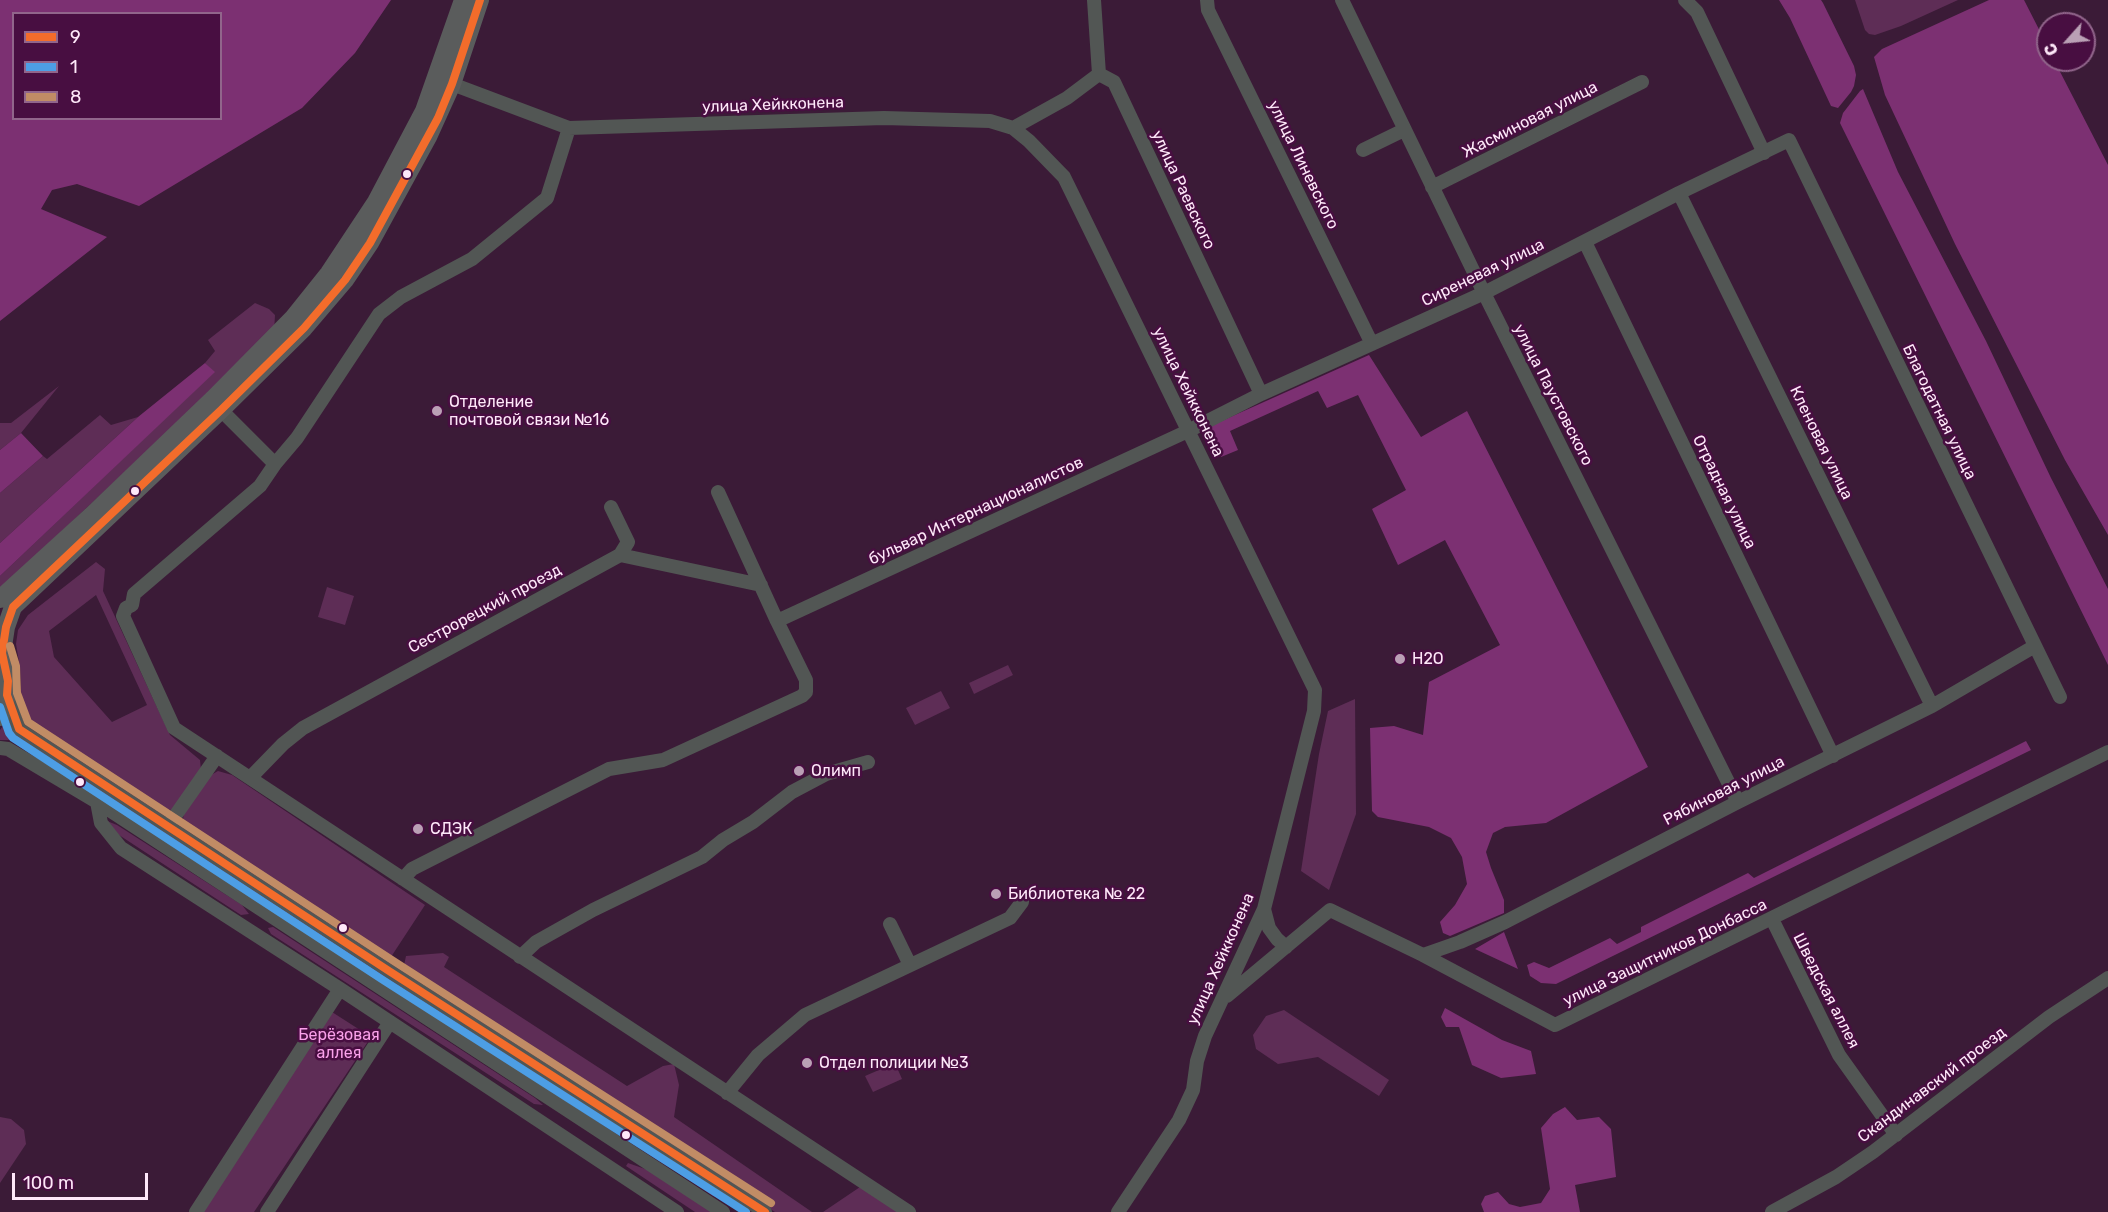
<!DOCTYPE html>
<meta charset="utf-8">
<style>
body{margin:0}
#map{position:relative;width:2108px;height:1212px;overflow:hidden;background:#3b1b37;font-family:Rubik,sans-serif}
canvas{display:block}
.legend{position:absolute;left:12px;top:12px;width:210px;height:108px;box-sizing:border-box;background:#480e41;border:2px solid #91658b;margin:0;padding:8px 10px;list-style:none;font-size:18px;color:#fee8f9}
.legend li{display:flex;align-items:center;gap:12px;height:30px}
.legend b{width:30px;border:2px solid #91658b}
.north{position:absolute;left:2036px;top:12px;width:60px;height:60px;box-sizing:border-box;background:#480e41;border:2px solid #91658b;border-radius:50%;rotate:243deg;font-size:16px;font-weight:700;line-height:24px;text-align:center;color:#fee8f9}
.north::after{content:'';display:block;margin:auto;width:21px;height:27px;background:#baa0b5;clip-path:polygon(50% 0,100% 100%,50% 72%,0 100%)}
.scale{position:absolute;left:12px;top:1173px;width:136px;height:27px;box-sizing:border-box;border:3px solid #fee8f9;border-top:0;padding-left:8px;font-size:18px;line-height:21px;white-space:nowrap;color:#fee8f9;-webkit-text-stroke:4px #480e41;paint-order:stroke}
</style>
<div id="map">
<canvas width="2108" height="1212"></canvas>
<ul class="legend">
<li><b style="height:8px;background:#f36c2b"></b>9</li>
<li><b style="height:8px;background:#4d9ee5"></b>1</li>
<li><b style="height:8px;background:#c18c65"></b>8</li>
</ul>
<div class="north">С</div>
<div class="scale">100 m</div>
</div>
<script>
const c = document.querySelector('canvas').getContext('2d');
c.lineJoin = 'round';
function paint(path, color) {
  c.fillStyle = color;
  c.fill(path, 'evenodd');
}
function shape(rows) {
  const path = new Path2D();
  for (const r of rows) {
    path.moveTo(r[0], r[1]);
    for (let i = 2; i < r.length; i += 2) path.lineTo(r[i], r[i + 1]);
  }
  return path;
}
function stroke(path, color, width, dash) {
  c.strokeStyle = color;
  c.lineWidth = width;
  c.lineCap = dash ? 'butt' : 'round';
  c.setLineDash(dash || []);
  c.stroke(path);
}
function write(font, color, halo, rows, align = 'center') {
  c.font = font + ' Rubik,sans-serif';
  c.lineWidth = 5;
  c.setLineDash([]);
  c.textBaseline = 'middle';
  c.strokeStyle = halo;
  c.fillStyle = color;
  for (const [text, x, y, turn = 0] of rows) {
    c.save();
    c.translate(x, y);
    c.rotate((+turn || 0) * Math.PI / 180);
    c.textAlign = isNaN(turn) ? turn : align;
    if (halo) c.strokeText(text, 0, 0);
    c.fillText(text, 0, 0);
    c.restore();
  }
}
paint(shape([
 [1855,0,1958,0,1901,26,1875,35,1869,34,1865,30],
 [255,303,269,309,275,315,274,332,0,589,0,576,214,372,205,363,215,351,208,340],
 [59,386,21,433,0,450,0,423,11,423],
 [100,415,111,425,138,417,0,543,0,493,43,456,47,459],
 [96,562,105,569,103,591,170,735,200,760,201,770,172,810,157,809,28,725,22,716,20,668,16,644,18,630,28,615],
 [96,595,147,705,112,722,54,657,49,631],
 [327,587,354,596,345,625,318,617],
 [1008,665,1013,675,974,694,969,683],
 [941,691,950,708,915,725,906,708],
 [1355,699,1356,814,1329,890,1301,871,1319,754,1328,711],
 [7,720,20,737,206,859,201,862,16,740,0,740,0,730],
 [218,771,232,775,425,905,389,960,381,956,371,945,321,911,298,901,182,825,184,813,211,775],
 [107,821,117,825,242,905,249,914,241,915,119,835],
 [227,873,411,994,579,1100,714,1190,720,1198,713,1196,577,1105,408,998,226,878],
 [273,927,535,1098,543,1105,534,1104,271,934,268,928],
 [443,953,449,957,444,967,627,1086,663,1066,674,1064,679,1085,674,1117,812,1212,775,1212,403,970,406,956],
 [1284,1010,1389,1080,1379,1096,1318,1057,1278,1064,1256,1049,1253,1035,1266,1016],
 [332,1012,371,1037,254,1212,202,1212],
 [895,1063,902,1079,873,1092,865,1076],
 [0,1117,11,1119,24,1130,26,1144,0,1183],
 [628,1163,648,1170,713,1212,695,1212,626,1166],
 [860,1187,899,1212,823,1212]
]), '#5e2d56');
paint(shape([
 [0,0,391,0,355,53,302,108,139,206,77,184,52,190,41,209,107,237,0,321],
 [14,14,220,14,220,118,14,118],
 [1779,0,1821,0,1823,3,1854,66,1856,75,1854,86,1851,92,1838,108,1831,106,1790,18],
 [1989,0,2024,0,2048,47,2048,60,2054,60,2108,165,2108,535,2065,460,1955,244,1885,95,1874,57,1882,49],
 [1863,89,1898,172,1986,341,2051,478,2108,589,2108,665,1840,123,1843,113,1860,91],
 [1369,355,1421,437,1467,411,1648,767,1546,823,1505,827,1493,833,1486,852,1491,868,1504,900,1504,913,1450,936,1443,933,1440,922,1455,905,1467,884,1462,857,1451,838,1429,827,1378,817,1372,811,1370,728,1394,726,1423,735,1429,682,1500,645,1445,540,1398,565,1372,509,1406,490,1358,395,1327,408,1318,391,1230,431,1238,450,1221,457,1208,427],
 [205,363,215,372,0,576,0,543,138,417],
 [21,433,43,456,0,493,0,450],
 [2026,741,2031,750,1556,984,1541,983,1530,976,1527,965,1534,962,1549,968,1610,938,1617,944,1641,932,1641,927,1748,873,1754,878],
 [1504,932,1518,969,1475,949],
 [1445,1008,1502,1040,1531,1051,1536,1074,1501,1078,1472,1065,1459,1027,1446,1027,1441,1017],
 [1565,1107,1577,1120,1599,1117,1611,1129,1616,1177,1575,1185,1580,1212,1484,1212,1481,1204,1485,1196,1498,1192,1509,1204,1520,1207,1541,1203,1550,1189,1541,1128,1553,1114]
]), '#7c3072');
stroke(shape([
 [1094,0,1099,74,1114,82,1261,394],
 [1207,0,1208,10,1372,344],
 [1342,0,1484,293,1738,802],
 [1685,0,1697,12,1764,153],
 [452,84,569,128,884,118,990,121,1013,128,1029,141,1064,177,1315,690,1314,711,1264,909,1205,1036,1197,1061,1193,1090,1179,1120,1118,1212],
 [569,128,547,198,472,259,401,297,379,314,297,438,275,464,260,486,134,594,132,605,126,608,123,616,174,728,909,1212],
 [1013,128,1067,98,1099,74],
 [1363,150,1404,130],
 [1432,187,1642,82],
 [1679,193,1932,706],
 [1585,242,1833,756],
 [221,410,275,464],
 [718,492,777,621,1188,431,1261,394,1484,293,1679,193,1789,140,2060,697],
 [611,507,628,542,620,555],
 [7,695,19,729,28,735,389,971,765,1212],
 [0,748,8,749,97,802,723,1212],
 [250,778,283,744,303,728,620,555,761,585],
 [97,802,101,823,121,848,340,989,677,1212],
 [168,826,217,756],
 [403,879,412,869,609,769,663,760,802,696,806,692,806,680,777,621],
 [1264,909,1269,928,1277,939,1286,947],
 [1772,919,1839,1055,1896,1135],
 [890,924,910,965],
 [1423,955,1460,942,1505,922,1738,802,1932,706,2035,646],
 [520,957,536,942,593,910,702,857,723,840,753,822,792,792,826,774,868,762],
 [1227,996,1330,910,1423,955,1555,1025,2108,752],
 [727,1093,758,1055,805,1015,1010,918,1022,902],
 [196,1212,340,989],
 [267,1212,390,1022],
 [1772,1212,1836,1177,1873,1152,2049,1017,2108,978]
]), '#525654', 14);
stroke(shape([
 [0,599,91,516,213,399,293,318,329,273,376,202,424,111,463,0],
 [0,649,6,667,8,681,7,695,0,717],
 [2,653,6,627,13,607,221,410,304,328,345,280,370,243,428,137,452,84,480,0]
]), '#5a5c5c', 18);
stroke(shape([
 [480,0,452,84,438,118,370,243,345,280,304,328,221,410,13,607,6,627,2,653,8,681,7,695,19,729,389,971,765,1212]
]), '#f36c2b', 8);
stroke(shape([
 [0,707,9,733,13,738,383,980,746,1212]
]), '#4d9ee5', 8);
stroke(shape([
 [10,646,16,666,17,693,28,722,395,962,771,1203]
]), '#c18c65', 8);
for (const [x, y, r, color] of [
 [407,174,5,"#fee8f9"],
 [437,411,6,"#baa0b5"],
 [135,491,5,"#fee8f9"],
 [1400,659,6,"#baa0b5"],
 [799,771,6,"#baa0b5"],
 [80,782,5,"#fee8f9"],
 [418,829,6,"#baa0b5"],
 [996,894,6,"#baa0b5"],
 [343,928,5,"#fee8f9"],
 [807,1063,6,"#baa0b5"],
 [626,1135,5,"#fee8f9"]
]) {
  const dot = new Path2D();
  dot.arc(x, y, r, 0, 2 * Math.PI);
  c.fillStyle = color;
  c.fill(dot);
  stroke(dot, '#480e41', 2);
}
write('16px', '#fee8f9', '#480e41', [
 ["улица Хейкконена",773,105,-2],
 ["Жасминовая улица",1530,120,-27],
 ["улица Линевского",1303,165,64],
 ["улица Раевского",1183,190,65],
 ["Сиреневая улица",1483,273,-26],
 ["улица Хейкконена",1188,392,64],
 ["улица Паустовского",1553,395,63],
 ["Благодатная улица",1939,412,64],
 ["Кленовая улица",1821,443,64],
 ["Отрадная улица",1724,492,64],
 ["бульвар Интернационалистов",976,511,-25],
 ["Сестрорецкий проезд",485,609,-28],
 ["Рябиновая улица",1724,791,-27],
 ["улица Защитников Донбасса",1665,953,-26],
 ["улица Хейкконена",1221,959,-66],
 ["Шведская аллея",1826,991,63],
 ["Скандинавский проезд",1932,1085,-37]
]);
write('16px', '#fee8f9', '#480e41', [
 ["Отделение",449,402],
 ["почтовой связи №16",449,420],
 ["H2O",1412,659],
 ["Олимп",811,771],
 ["СДЭК",430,829],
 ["Библиотека № 22",1008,894],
 ["Отдел полиции №3",819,1063]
], 'left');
write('16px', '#faa1ea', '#480e41', [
 ["Берёзовая",339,1035],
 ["аллея",339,1053]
]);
</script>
